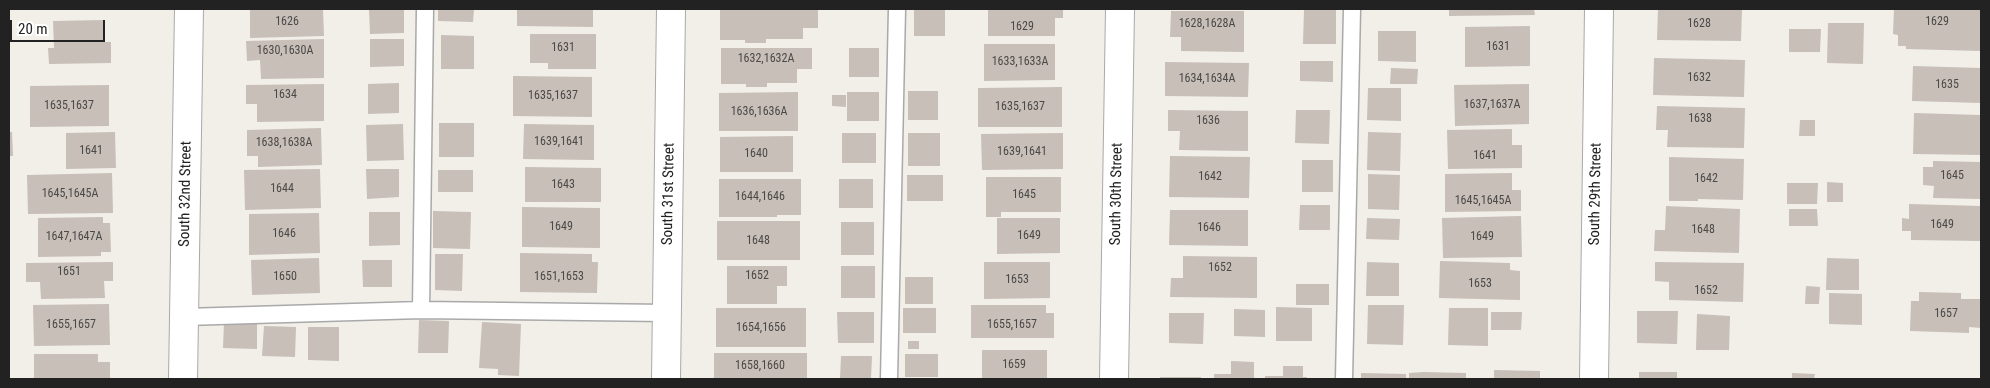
<!DOCTYPE html>
<style>
body{margin:0}
#map{position:relative;width:1990px;height:388px;overflow:hidden;background:#f2efe9;font-family:"Roboto Condensed",sans-serif}
canvas{display:block}
.frame{position:absolute;inset:0;border:10px solid #222;pointer-events:none}
.scale{position:absolute;left:10px;top:20px;width:95px;height:22px;box-sizing:border-box;border:2px solid #222;border-top:0;padding-left:6px;font-size:15px;line-height:18px;white-space:nowrap;color:#222;-webkit-text-stroke:4px #fff;paint-order:stroke}
</style>
<div id="map">
<canvas width="1990" height="388"></canvas>
<div class="frame"></div>
<div class="scale">20 m</div>
</div>
<script>
const c = document.querySelector('canvas').getContext('2d');
c.lineJoin = 'round';
function paint(path, color) {
  c.fillStyle = color;
  c.fill(path, 'evenodd');
}
function shape(rows) {
  const path = new Path2D();
  for (const r of rows) {
    path.moveTo(r[0], r[1]);
    for (let i = 2; i < r.length; i += 2) path.lineTo(r[i], r[i + 1]);
  }
  return path;
}
function stroke(path, color, width, dash) {
  c.strokeStyle = color;
  c.lineWidth = width;
  c.lineCap = dash ? 'butt' : 'round';
  c.setLineDash(dash || []);
  c.stroke(path);
}
function write(font, color, halo, rows, align = 'center') {
  c.font = font + ' "Roboto Condensed",sans-serif';
  c.lineWidth = 5;
  c.setLineDash([]);
  c.textBaseline = 'middle';
  c.strokeStyle = halo;
  c.fillStyle = color;
  for (const [text, x, y, turn = 0] of rows) {
    c.save();
    c.translate(x, y);
    c.rotate((+turn || 0) * Math.PI / 180);
    c.textAlign = isNaN(turn) ? turn : align;
    if (halo) c.strokeText(text, 0, 0);
    c.fillText(text, 0, 0);
    c.restore();
  }
}
paint(shape([
 [250,9,323,9,324,36,250,38],
 [369,9,404,9,404,33,370,34],
 [438,9,474,9,473,22,438,21],
 [517,9,593,9,593,27,517,26],
 [720,9,818,9,818,28,803,28,803,39,766,39,766,43,745,43,745,40,720,40],
 [914,9,945,9,945,36,914,36],
 [988,9,1063,9,1063,18,1055,18,1055,36,988,36],
 [1304,9,1336,9,1336,44,1303,44],
 [1449,9,1534,9,1535,15,1449,16],
 [1658,9,1742,9,1741,41,1657,40],
 [1894,9,1981,10,1981,51,1906,49,1906,46,1898,46,1898,35,1893,34],
 [1171,11,1244,11,1244,52,1181,51,1181,37,1170,37],
 [103,20,103,42,111,42,111,63,49,64,48,48,54,48,53,21],
 [1828,23,1864,23,1863,64,1827,63],
 [1530,26,1530,66,1465,67,1465,27],
 [1789,29,1821,29,1820,52,1789,52],
 [1378,31,1416,31,1416,62,1378,61],
 [530,34,596,34,596,69,548,69,548,63,530,63],
 [441,35,474,36,474,69,441,69],
 [324,39,324,78,261,79,260,60,247,61,246,41],
 [370,39,404,39,404,66,370,67],
 [984,44,1055,44,1055,80,984,81],
 [721,48,812,48,812,69,797,69,797,83,767,83,767,87,746,87,746,84,721,84],
 [849,48,879,48,879,77,849,77],
 [1654,58,1745,60,1744,97,1653,95],
 [1300,61,1333,61,1333,82,1300,81],
 [1165,62,1249,63,1248,97,1165,96],
 [1913,66,1981,68,1981,103,1912,101],
 [1391,68,1418,69,1417,84,1390,84],
 [513,76,592,77,592,117,513,116],
 [399,83,399,113,368,114,368,84],
 [324,84,324,121,257,122,257,104,246,104,246,85],
 [1529,84,1529,124,1455,126,1454,85],
 [109,85,109,126,30,127,30,86],
 [1062,87,1062,127,978,127,978,88],
 [1368,88,1401,88,1401,121,1367,120],
 [908,91,938,91,938,120,908,120],
 [798,92,798,131,719,131,719,93],
 [847,92,879,92,879,121,847,121],
 [832,95,846,95,846,107,832,106],
 [1657,106,1745,108,1744,148,1667,147,1668,130,1656,130],
 [1168,110,1248,111,1248,151,1179,150,1180,131,1168,131],
 [1296,110,1330,110,1329,144,1295,143],
 [1914,113,1981,115,1981,155,1913,154],
 [1800,120,1815,120,1815,136,1799,136],
 [439,123,474,123,474,157,439,157],
 [403,124,404,160,367,161,366,125],
 [524,124,594,125,594,160,523,159],
 [321,128,322,165,258,167,258,156,247,156,247,130],
 [1512,129,1512,145,1522,145,1522,168,1448,169,1447,130],
 [9,132,12,132,13,156,9,156],
 [115,132,116,168,66,169,66,133],
 [1368,132,1401,133,1400,171,1367,170],
 [842,133,876,133,876,163,842,163],
 [908,133,940,133,940,166,908,166],
 [1063,133,1063,169,982,170,981,134],
 [793,136,793,172,720,172,720,137],
 [1170,156,1250,157,1249,198,1169,197],
 [1669,157,1744,159,1743,200,1698,199,1698,201,1669,201],
 [1302,160,1333,160,1333,192,1302,192],
 [1933,161,1981,162,1981,199,1933,198,1934,186,1923,185,1923,167,1933,167],
 [525,167,601,168,601,202,525,202],
 [320,169,321,208,245,210,244,170],
 [366,169,399,169,399,197,367,199],
 [438,170,473,170,473,192,438,192],
 [112,173,113,213,28,214,27,175],
 [1512,173,1512,190,1521,190,1521,211,1445,212,1445,174],
 [1368,174,1400,175,1399,210,1368,209],
 [907,175,943,175,943,201,907,201],
 [986,177,1061,177,1061,212,1001,212,1001,217,986,217],
 [719,179,801,179,801,215,777,215,777,217,719,217],
 [839,179,873,179,873,208,839,208],
 [1827,182,1843,183,1843,202,1827,202],
 [1787,183,1818,183,1817,204,1787,204],
 [1909,204,1981,206,1981,241,1911,240,1911,231,1902,231,1902,218,1909,219],
 [1300,205,1330,205,1330,230,1299,230],
 [1666,206,1740,209,1739,253,1654,251,1655,230,1665,230],
 [522,207,600,208,600,248,522,247],
 [1789,209,1817,209,1818,226,1789,226],
 [1170,210,1248,210,1248,246,1169,245],
 [433,211,471,212,470,249,433,248],
 [369,212,400,212,400,245,369,246],
 [319,213,320,253,249,255,249,214],
 [1521,216,1522,257,1443,258,1442,218],
 [103,217,103,223,110,223,111,252,101,252,101,256,38,257,38,218],
 [997,218,1060,218,1060,253,997,254],
 [1367,218,1400,219,1399,240,1366,239],
 [717,221,800,221,800,260,717,260],
 [841,222,874,222,874,255,841,255],
 [520,253,592,254,592,262,598,262,597,293,520,292],
 [435,254,463,254,462,291,435,290],
 [1183,256,1257,257,1257,298,1170,297,1171,278,1183,278],
 [319,258,320,293,252,295,251,260],
 [1827,258,1859,259,1859,290,1826,290],
 [362,260,392,260,392,287,363,287],
 [1440,261,1510,263,1510,270,1520,271,1520,300,1439,298],
 [113,262,113,281,104,281,105,298,41,299,40,282,26,282,26,263],
 [984,262,1050,262,1050,298,984,299],
 [1367,262,1399,263,1399,296,1366,296],
 [1655,262,1744,263,1743,302,1669,300,1669,282,1655,281],
 [727,266,787,266,787,286,777,286,777,304,727,304],
 [841,266,875,266,875,298,841,298],
 [905,277,933,277,933,304,905,304],
 [1296,284,1329,284,1329,305,1296,305],
 [1806,286,1820,287,1819,304,1805,304],
 [1919,292,1961,293,1961,299,1981,299,1981,328,1969,327,1969,333,1910,331,1911,301,1919,301],
 [1829,293,1862,294,1862,325,1829,324],
 [109,304,110,345,34,346,33,305],
 [971,305,1046,305,1046,313,1054,313,1054,338,971,338],
 [1368,305,1404,305,1403,345,1367,344],
 [1276,307,1312,308,1312,341,1276,341],
 [716,308,806,308,806,347,716,347],
 [903,308,936,308,936,333,903,333],
 [1449,308,1488,308,1488,346,1448,345],
 [1234,309,1265,310,1265,337,1234,336],
 [1637,311,1678,311,1677,344,1637,343],
 [837,312,874,312,874,343,838,343],
 [1491,312,1522,312,1521,330,1491,330],
 [1169,313,1204,313,1203,344,1169,343],
 [1697,314,1730,316,1729,350,1696,350],
 [419,320,449,321,448,353,418,353],
 [224,322,257,323,257,349,223,348],
 [482,322,521,324,519,376,498,375,498,369,479,368],
 [264,326,296,327,295,357,262,356],
 [308,327,339,327,339,361,308,360],
 [908,341,919,341,919,349,908,349],
 [982,350,1047,350,1047,379,982,379],
 [714,353,807,353,807,379,714,379],
 [34,354,98,354,98,362,110,362,110,379,34,379],
 [905,354,938,354,938,377,905,377],
 [841,356,872,356,871,379,840,379],
 [1231,361,1254,362,1254,379,1214,379,1214,374,1231,374],
 [1283,366,1303,366,1303,377,1307,377,1307,379,1265,379,1265,376,1283,376],
 [1494,370,1540,371,1540,379,1494,379],
 [1423,372,1466,373,1466,379,1409,379,1409,373],
 [1639,372,1677,372,1677,379,1639,379],
 [1361,373,1406,374,1406,379,1361,379],
 [1792,373,1815,374,1814,379,1792,379],
 [1160,377,1201,377,1201,379,1160,379]
]), '#c7bfb8');
const service = shape([
 [421,310,425,9],
 [185,317,421,310,667,313],
 [889,379,897,9],
 [1344,379,1352,9]
]);
const minor = shape([
 [183,379,189,9],
 [666,379,671,9],
 [1114,379,1120,9],
 [1594,379,1599,9]
]);
stroke(service, '#a9a9a9', 19);
stroke(minor, '#a9a9a9', 30);
stroke(service, '#fff', 16);
stroke(minor, '#fff', 28);
write('12px', '#4b4948', null, [
 ["1626",287,22],
 ["1629",1937,22],
 ["1628,1628A",1207,24],
 ["1628",1699,24],
 ["1629",1022,27],
 ["1631",1498,47],
 ["1631",563,48],
 ["1630,1630A",285,51],
 ["1632,1632A",766,59],
 ["1633,1633A",1020,62],
 ["1632",1699,78],
 ["1634,1634A",1207,79],
 ["1635",1947,85],
 ["1634",285,95],
 ["1635,1637",553,96],
 ["1637,1637A",1492,105],
 ["1635,1637",69,106],
 ["1635,1637",1020,107],
 ["1636,1636A",759,112],
 ["1638",1700,119],
 ["1636",1208,121],
 ["1639,1641",559,142],
 ["1638,1638A",284,143],
 ["1641",91,151],
 ["1639,1641",1022,152],
 ["1640",756,154],
 ["1641",1485,156],
 ["1645",1952,176],
 ["1642",1210,177],
 ["1642",1706,179],
 ["1643",563,185],
 ["1644",282,189],
 ["1645,1645A",70,194],
 ["1645",1024,195],
 ["1644,1646",760,197],
 ["1645,1645A",1483,201],
 ["1649",1942,225],
 ["1649",561,227],
 ["1646",1209,228],
 ["1648",1703,230],
 ["1646",284,234],
 ["1649",1029,236],
 ["1647,1647A",74,237],
 ["1649",1482,237],
 ["1648",758,241],
 ["1652",1220,268],
 ["1651",69,272],
 ["1652",757,276],
 ["1650",285,277],
 ["1651,1653",559,277],
 ["1653",1017,280],
 ["1653",1480,284],
 ["1652",1706,291],
 ["1657",1946,314],
 ["1655,1657",71,325],
 ["1655,1657",1012,325],
 ["1654,1656",761,328],
 ["1659",1014,365],
 ["1658,1660",760,366]
]);
write('15px', '#222', '#fff', [
 ["South 32nd Street",186,194,-89],
 ["South 31st Street",669,194,-89],
 ["South 30th Street",1117,194,-89],
 ["South 29th Street",1596,194,-89]
]);
</script>
